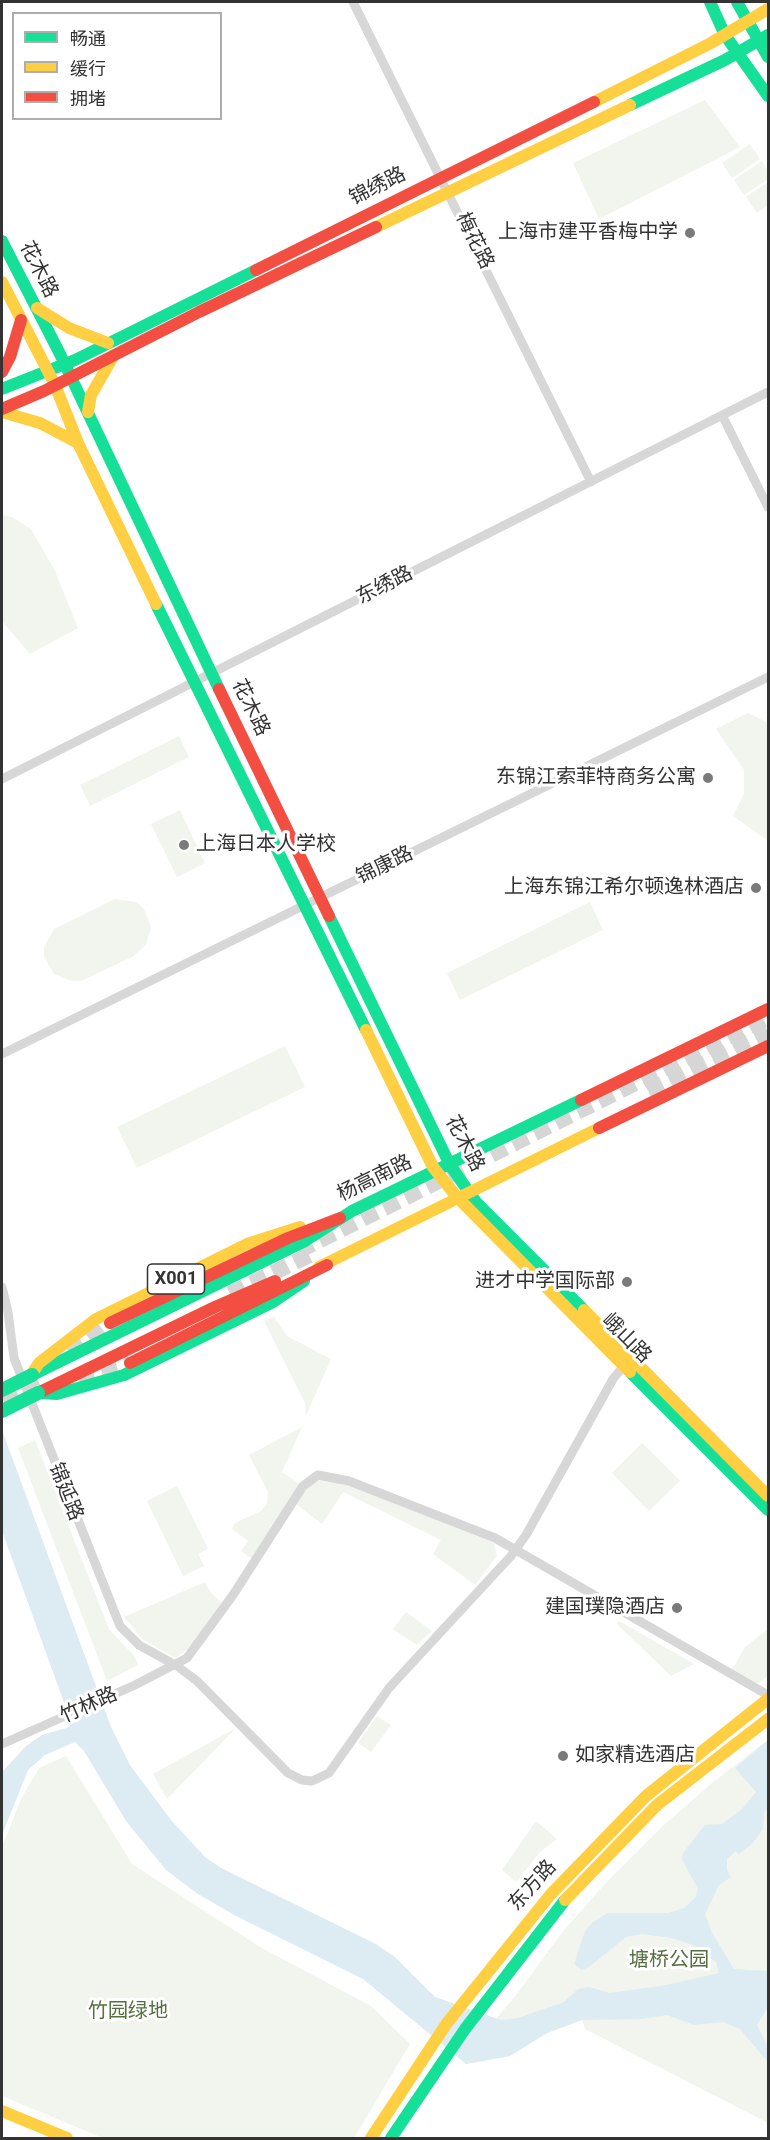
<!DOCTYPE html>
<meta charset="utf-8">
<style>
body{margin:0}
#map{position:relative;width:770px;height:2140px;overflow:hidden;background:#fff;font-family:Roboto,"Noto Sans SC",sans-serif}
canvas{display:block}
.frame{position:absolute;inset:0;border:3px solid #333;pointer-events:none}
.legend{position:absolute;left:12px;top:12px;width:210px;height:108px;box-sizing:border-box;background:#fff;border:2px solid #adadad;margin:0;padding:8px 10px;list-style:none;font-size:18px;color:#333}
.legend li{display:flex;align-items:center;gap:12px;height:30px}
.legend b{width:30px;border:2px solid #adadad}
</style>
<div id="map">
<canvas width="770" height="2140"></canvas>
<div class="frame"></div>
<ul class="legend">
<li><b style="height:8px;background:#16e098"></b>畅通</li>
<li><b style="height:8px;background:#ffcf43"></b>缓行</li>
<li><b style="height:8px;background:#f24e42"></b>拥堵</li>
</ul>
</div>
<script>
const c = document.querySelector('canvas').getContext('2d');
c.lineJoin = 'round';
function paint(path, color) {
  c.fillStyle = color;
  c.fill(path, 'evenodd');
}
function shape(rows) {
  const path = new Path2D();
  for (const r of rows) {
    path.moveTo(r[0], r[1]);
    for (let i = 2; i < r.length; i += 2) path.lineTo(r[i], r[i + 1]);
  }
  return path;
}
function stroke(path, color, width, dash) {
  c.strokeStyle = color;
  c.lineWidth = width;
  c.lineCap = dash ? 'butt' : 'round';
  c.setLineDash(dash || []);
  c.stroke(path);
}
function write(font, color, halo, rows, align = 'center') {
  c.font = font + ' Roboto,"Noto Sans SC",sans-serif';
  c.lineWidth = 6;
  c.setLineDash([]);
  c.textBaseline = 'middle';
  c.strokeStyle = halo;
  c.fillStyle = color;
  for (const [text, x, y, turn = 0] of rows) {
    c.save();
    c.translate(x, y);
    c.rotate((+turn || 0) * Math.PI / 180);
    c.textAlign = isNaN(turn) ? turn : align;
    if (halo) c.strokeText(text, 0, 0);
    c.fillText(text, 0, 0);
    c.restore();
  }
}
paint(shape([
 [705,100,740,147,599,219,573,163],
 [750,144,760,159,732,178,722,163],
 [762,161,768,171,768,179,744,195,734,180],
 [768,182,768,205,757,213,746,197],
 [2,515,12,517,31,529,55,571,78,628,30,654,2,621],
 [748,713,768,723,768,841,733,816,744,794,744,770,716,729],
 [179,736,189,757,90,806,80,785],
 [180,810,205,863,177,877,151,824],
 [115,899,136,902,144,909,151,927,146,945,132,957,81,981,71,981,54,974,44,957,44,947,54,929],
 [590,902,603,930,460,1000,447,973],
 [285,1046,305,1087,137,1168,117,1127],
 [274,1317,287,1336,331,1359,306,1416,305,1403,264,1321],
 [302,1427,282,1472,303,1486,255,1561,241,1551,248,1541,232,1529,235,1523,261,1511,267,1504,268,1492,249,1455],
 [35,1440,109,1629,135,1657,138,1665,107,1681,18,1448],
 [642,1443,680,1481,649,1511,612,1473],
 [325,1479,359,1489,494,1543,497,1556,475,1585,433,1554,441,1540,343,1492,322,1524,296,1504,310,1483],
 [177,1486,208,1549,198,1554,204,1566,183,1576,147,1501],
 [205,1582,211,1593,222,1603,191,1646,176,1658,142,1639,124,1617],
 [406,1612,432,1631,417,1645,393,1629],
 [619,1621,694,1664,671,1676,617,1624],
 [768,1629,768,1676,754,1686,730,1673,745,1647],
 [377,1716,391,1725,371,1752,358,1743],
 [236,1728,167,1799,153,1774],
 [768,1740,768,2123,585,2029,582,2020,547,2033,510,2056,466,2064,461,2061,516,1995,564,1930,605,1884,663,1826,713,1782],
 [66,1756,132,1864,260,1947,371,2006,410,2044,354,2138,103,2138,2,2096,2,1847,21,1799,39,1768],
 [536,1821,557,1839,540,1852,516,1882,502,1870]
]), '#f1f5ed');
paint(shape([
 [2,1430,111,1727,130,1765,171,1820,205,1857,221,1868,376,1944,395,1957,435,1997,501,2020,518,2018,564,2002,578,1989,589,1987,610,1993,666,1985,719,1973,716,1962,693,1945,672,1938,642,1934,626,1937,589,1967,582,1970,574,1964,585,1931,593,1922,608,1913,668,1913,684,1908,695,1898,698,1889,682,1859,683,1853,705,1825,722,1824,742,1809,756,1792,735,1768,768,1740,768,1808,764,1813,763,1829,752,1844,739,1854,736,1851,727,1859,727,1870,731,1877,719,1885,705,1914,712,1933,734,1969,768,1971,768,2007,757,2025,768,2047,768,2062,740,2029,723,2022,694,2025,667,2015,642,2019,582,2020,547,2033,510,2056,466,2064,363,1979,236,1916,198,1894,166,1870,126,1821,84,1751,75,1742,45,1755,28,1770,2,1835,2,1772,26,1746,42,1735,70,1727,70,1719,2,1531]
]), '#ddebf3');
stroke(shape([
 [648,1091,768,1032],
 [298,1251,768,1017],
 [230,1294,314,1253],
 [70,1353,110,1323],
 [78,1376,130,1363],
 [2,1398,38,1379]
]), '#d6d6d6', 16, [16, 8]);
stroke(shape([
 [353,2,591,482],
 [722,415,768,507],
 [2,779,768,392],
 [2,1054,768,677],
 [2,1287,8,1312,14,1358,120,1626,139,1645,177,1666,197,1681,288,1773,302,1780,312,1781,329,1773,389,1688,511,1556,526,1535,613,1379,627,1362],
 [2,1744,135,1685,187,1658,233,1595,303,1486,318,1475,349,1481,495,1538,768,1695]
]), '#d7d7d7', 9);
stroke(shape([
 [710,2,725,35,768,96],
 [737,2,768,57],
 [630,105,725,60,768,35],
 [2,241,60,354,219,689],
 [2,389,75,360,256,270],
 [156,604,366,1030],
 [329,916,450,1165,476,1202,584,1310],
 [630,1372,768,1510],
 [32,1375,305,1241,352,1211,581,1100],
 [41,1393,57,1394,124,1375,273,1302,304,1281],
 [391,2138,465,2029,565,1900]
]), '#16e098', 12);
stroke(shape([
 [594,102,711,43,768,9],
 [376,227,630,105],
 [2,282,55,385,78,443,156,604],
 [37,308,69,328,108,343],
 [2,412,40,423,78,443],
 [88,412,91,395,114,355],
 [366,1030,433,1167,456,1196,630,1372],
 [319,1267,599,1128],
 [584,1310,768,1496],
 [33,1372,39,1363,96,1319,247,1244,300,1227],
 [565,1900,657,1805,768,1719],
 [2,2111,67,2138],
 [371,2138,447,2023,551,1894,646,1796,768,1699]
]), '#ffcf43', 12);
stroke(shape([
 [256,270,594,102],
 [2,372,10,357,21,320],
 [2,409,44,391,199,312,376,227],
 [219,689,329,916],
 [581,1100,768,1009],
 [599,1128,768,1046],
 [110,1323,288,1238,340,1218],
 [130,1363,327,1265],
 [38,1393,215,1307,275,1281]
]), '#f24e42', 12);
stroke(shape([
 [2,1390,32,1375],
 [2,1411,38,1393]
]), '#16e098', 14);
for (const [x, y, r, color] of [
 [690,233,6,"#7a7a7a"],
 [708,778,6,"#7a7a7a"],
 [184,845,6,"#7a7a7a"],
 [756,888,6,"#7a7a7a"],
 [627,1282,6,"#7a7a7a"],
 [677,1608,6,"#7a7a7a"],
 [563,1756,6,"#7a7a7a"]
]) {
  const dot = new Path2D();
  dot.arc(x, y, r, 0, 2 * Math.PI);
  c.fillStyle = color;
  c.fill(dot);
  stroke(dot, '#fff', 2);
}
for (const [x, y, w] of [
 [176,1279,57]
]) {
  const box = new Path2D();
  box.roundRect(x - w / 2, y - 15, w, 30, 4.5);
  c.fillStyle = '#fff';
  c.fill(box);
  stroke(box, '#333', 1.5);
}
write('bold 18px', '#333', null, [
 ["X001",176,1279]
]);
write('20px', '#333', '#fff', [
 ["锦绣路",378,187,-27],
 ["梅花路",474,241,64],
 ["花木路",38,270,63],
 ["东绣路",385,586,-27],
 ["花木路",250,708,64],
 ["锦康路",385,866,-26],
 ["花木路",464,1144,62],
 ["杨高南路",375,1179,-26],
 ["峨山路",626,1339,45],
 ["锦延路",65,1492,68],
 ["竹林路",89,1706,-24],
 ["东方路",533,1886,-48]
]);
write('20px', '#333', '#fff', [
 ["上海市建平香梅中学",678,233],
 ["东锦江索菲特商务公寓",696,778],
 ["上海日本人学校",196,845,"left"],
 ["上海东锦江希尔顿逸林酒店",744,888],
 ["进才中学国际部",615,1282],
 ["建国璞隐酒店",665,1608],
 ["如家精选酒店",575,1756,"left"]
], 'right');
write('20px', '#56703f', '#fff', [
 ["塘桥公园",669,1961],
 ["竹园绿地",128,2012]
]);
</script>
